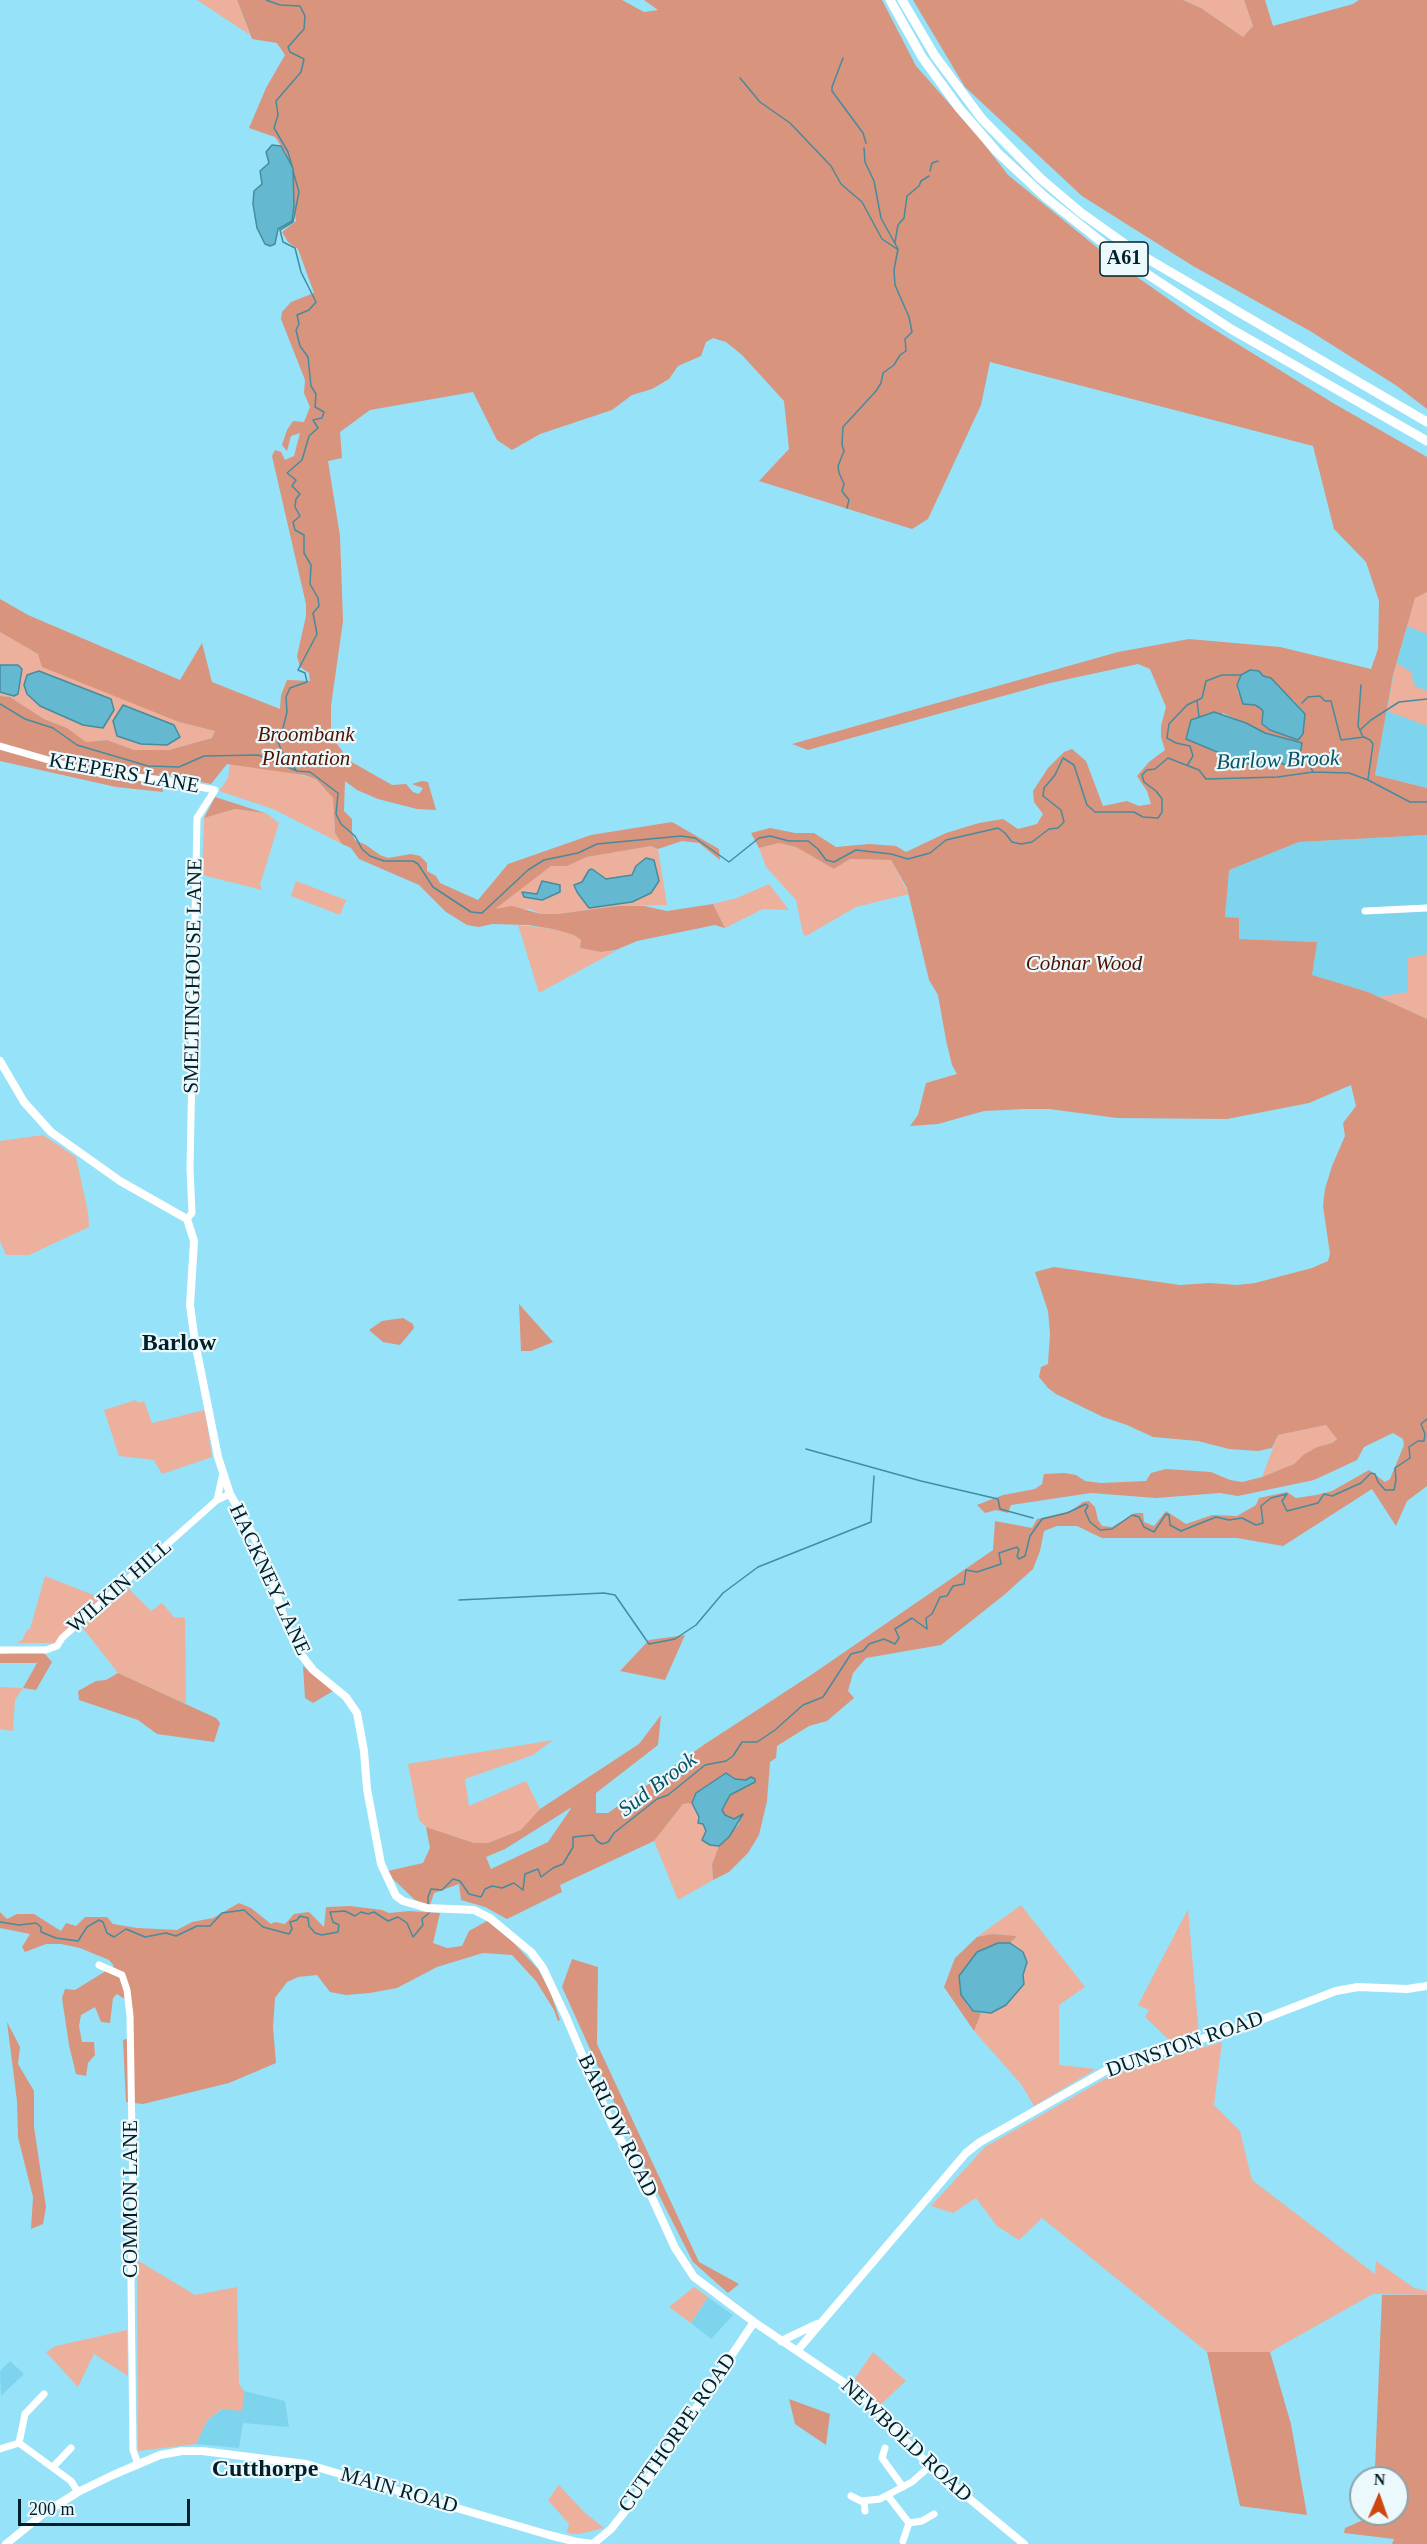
<!DOCTYPE html>
<style>
body{margin:0}
#map{position:relative;width:1427px;height:2544px;overflow:hidden;background:#96e2f9;font-family:Georgia,serif}
canvas{display:block}
.north{position:absolute;left:1349px;top:2466px;width:60px;height:60px;box-sizing:border-box;background:#ebf9fd;border:2px solid #8da2a8;border-radius:50%;rotate:2deg;font-size:16px;font-weight:700;line-height:24px;text-align:center;color:#001f28}
.north::after{content:'';display:block;margin:auto;width:21px;height:27px;background:#ce470e;clip-path:polygon(50% 0,100% 100%,50% 72%,0 100%)}
.scale{position:absolute;left:18px;top:2499px;width:172px;height:27px;box-sizing:border-box;border:3px solid #001f28;border-top:0;padding-left:8px;font-size:18px;line-height:21px;white-space:nowrap;color:#001f28;-webkit-text-stroke:4px #ebf9fd;paint-order:stroke}
</style>
<div id="map">
<canvas width="1427" height="2544"></canvas>
<div class="north">N</div>
<div class="scale">200 m</div>
</div>
<script>
const c = document.querySelector('canvas').getContext('2d');
c.lineJoin = 'round';
function paint(path, color) {
  c.fillStyle = color;
  c.fill(path, 'evenodd');
}
function shape(rows) {
  const path = new Path2D();
  for (const r of rows) {
    path.moveTo(r[0], r[1]);
    for (let i = 2; i < r.length; i += 2) path.lineTo(r[i], r[i + 1]);
  }
  return path;
}
function stroke(path, color, width, dash) {
  c.strokeStyle = color;
  c.lineWidth = width;
  c.lineCap = dash ? 'butt' : 'round';
  c.setLineDash(dash || []);
  c.stroke(path);
}
function write(font, color, halo, rows, align = 'center') {
  c.font = font + ' Georgia,serif';
  c.lineWidth = 4.5;
  c.setLineDash([]);
  c.textBaseline = 'middle';
  c.strokeStyle = halo;
  c.fillStyle = color;
  for (const [text, x, y, turn = 0] of rows) {
    c.save();
    c.translate(x, y);
    c.rotate((+turn || 0) * Math.PI / 180);
    c.textAlign = isNaN(turn) ? turn : align;
    if (halo) c.strokeText(text, 0, 0);
    c.fillText(text, 0, 0);
    c.restore();
  }
}
paint(shape([
 [1427,592,1427,788,1375,775,1393,675,1415,598],
 [1427,835,1427,1019,1368,992,1311,975,1316,942,1239,939,1225,918,1228,870,1299,842],
 [708,2297,733,2315,711,2339,691,2323],
 [10,2361,24,2374,1,2396,0,2371],
 [244,2391,285,2401,289,2427,243,2423,239,2448,196,2444,207,2421,222,2409,242,2410]
]), '#7fd4ed');
paint(shape([
 [197,0,237,0,250,35],
 [1183,0,1244,0,1253,26,1243,37,1201,8],
 [1427,592,1427,634,1407,626,1415,598],
 [0,632,38,654,179,722,215,731,212,738,169,750,134,750,107,740,85,742,67,728,44,719,10,697,0,696],
 [1396,663,1413,673,1411,678,1415,681,1413,685,1427,691,1427,726,1387,711],
 [230,764,277,769,316,779,333,798,335,833,342,844,273,809,219,791,228,778],
 [235,809,266,813,279,823,260,885,262,890,202,875,204,818],
 [779,843,796,847,834,869,850,859,891,860,909,894,856,907,806,936,803,934,796,900,766,867,759,848],
 [651,846,658,849,667,905,617,906,558,914,541,914,530,909,493,909,551,866,567,866,587,857],
 [654,861,659,881,574,885,582,882,589,870,606,879,633,875],
 [296,881,346,900,340,915,291,896],
 [769,884,789,910,763,909,725,928,713,904,737,898],
 [518,925,553,929,574,935,582,940,580,948,601,952,616,951,539,993],
 [1427,954,1427,1019,1379,997,1408,992,1407,958],
 [43,1135,76,1157,88,1212,89,1227,29,1255,6,1255,0,1241,0,1141],
 [136,1400,138,1403,144,1401,152,1423,205,1410,212,1457,162,1474,154,1460,119,1456,104,1410],
 [1326,1425,1337,1438,1332,1443,1317,1447,1303,1455,1294,1464,1262,1477,1278,1435],
 [45,1576,101,1598,56,1643,17,1643,22,1640,27,1630,30,1629],
 [127,1587,151,1611,162,1603,174,1617,185,1618,186,1704,118,1673,82,1627],
 [0,1687,23,1688,15,1700,13,1731,0,1729],
 [553,1740,533,1755,465,1779,469,1806,526,1781,540,1809,522,1830,488,1843,474,1843,426,1827,419,1820,408,1764],
 [692,1803,699,1817,698,1822,703,1824,707,1831,710,1845,719,1846,712,1864,713,1880,678,1900,654,1841,683,1804],
 [1021,1905,1085,1987,1059,2005,1059,2065,1096,2069,1034,2106,1021,2084,974,2031,981,2013,991,2013,1024,1984,1023,1975,1027,1962,1017,1947,1010,1943,1017,1936,992,1934,977,1937],
 [1188,1909,1199,2035,1170,2041,1145,2017,1149,2010,1138,2005],
 [1222,2042,1214,2105,1240,2131,1252,2180,1375,2274,1376,2261,1414,2288,1427,2291,1427,2295,1373,2294,1270,2352,1207,2352,1042,2218,1019,2240,997,2226,976,2198,953,2213,931,2206,985,2147,1117,2072],
 [137,2260,195,2295,237,2287,239,2384,244,2391,242,2411,221,2409,207,2421,196,2444,138,2451],
 [694,2287,708,2297,691,2323,669,2307],
 [127,2330,128,2376,94,2354,78,2387,46,2352,56,2346],
 [873,2352,906,2381,880,2405,853,2381],
 [559,2485,584,2512,604,2528,579,2534,567,2533,569,2524,548,2500]
]), '#edb09c');
paint(shape([
 [237,0,622,0,644,12,658,10,644,0,882,0,916,66,977,135,1008,175,1110,258,1194,317,1333,403,1427,457,1427,592,1415,598,1393,675,1375,775,1427,788,1427,835,1299,842,1229,870,1225,917,1239,918,1239,939,1317,942,1312,975,1368,992,1427,1019,1427,1486,1407,1501,1396,1526,1372,1489,1283,1546,1237,1538,1102,1538,1077,1526,1057,1526,1044,1531,1040,1551,1033,1569,1004,1595,941,1645,866,1658,853,1673,848,1691,854,1698,827,1721,809,1726,777,1746,776,1758,770,1762,767,1801,759,1835,748,1853,729,1872,713,1880,712,1864,719,1846,739,1824,740,1816,734,1819,727,1818,722,1810,730,1795,737,1789,748,1787,746,1780,711,1783,696,1793,692,1803,683,1804,654,1841,560,1885,562,1892,507,1919,485,1907,461,1900,459,1884,434,1893,430,1905,415,1900,393,1879,388,1871,423,1863,430,1848,426,1827,474,1843,488,1843,521,1830,540,1809,639,1744,661,1715,658,1745,596,1793,596,1813,608,1813,705,1744,811,1675,993,1550,995,1521,1032,1528,1037,1519,1071,1511,1083,1502,1089,1501,1095,1507,1098,1520,1102,1526,1112,1527,1135,1513,1143,1513,1144,1522,1154,1526,1166,1511,1186,1524,1212,1515,1237,1516,1256,1505,1259,1498,1287,1492,1296,1498,1316,1495,1332,1491,1369,1470,1385,1482,1390,1479,1404,1445,1403,1439,1393,1433,1364,1447,1357,1460,1314,1480,1238,1496,1220,1493,1156,1498,1091,1493,1011,1505,1008,1513,996,1510,985,1513,977,1505,1003,1495,1035,1489,1042,1484,1044,1474,1065,1473,1076,1475,1085,1481,1101,1483,1146,1481,1151,1473,1166,1469,1211,1472,1230,1480,1242,1482,1262,1477,1294,1464,1303,1455,1317,1447,1332,1443,1337,1439,1326,1425,1278,1435,1272,1448,1258,1451,1229,1449,1198,1441,1153,1437,1127,1425,1103,1417,1056,1394,1048,1388,1039,1377,1041,1367,1048,1364,1050,1333,1048,1311,1035,1272,1054,1267,1180,1285,1209,1283,1237,1285,1255,1283,1312,1268,1328,1261,1330,1254,1323,1206,1325,1189,1332,1166,1345,1136,1343,1123,1356,1106,1351,1085,1309,1103,1227,1119,1117,1118,1049,1109,1024,1109,984,1111,938,1124,910,1126,918,1115,926,1083,957,1074,952,1065,946,1040,938,995,929,980,907,888,891,860,850,859,834,869,796,847,779,843,759,848,751,833,770,828,795,833,814,833,836,847,869,844,896,846,906,852,946,833,979,823,1003,819,1018,829,1037,824,1043,814,1034,802,1033,791,1048,768,1064,752,1072,749,1086,761,1103,806,1127,801,1139,806,1151,804,1147,791,1137,776,1149,762,1165,750,1161,737,1161,726,1166,707,1150,669,1138,664,1050,683,808,750,792,744,1118,652,1189,639,1280,647,1371,669,1378,649,1379,601,1366,562,1334,529,1313,446,990,362,981,405,928,519,912,529,759,481,789,449,784,401,742,355,726,342,713,338,706,342,701,356,678,366,669,379,652,389,632,395,612,410,540,434,512,450,497,440,473,392,370,410,340,432,342,458,328,461,340,536,343,621,331,706,331,729,333,739,350,761,392,785,406,784,413,792,419,794,423,788,412,784,422,781,428,782,436,810,417,809,378,799,357,790,345,781,344,811,352,819,352,832,355,840,366,845,380,855,388,858,411,854,420,856,427,863,427,871,436,876,440,883,478,900,508,864,591,835,672,822,719,849,720,860,699,843,682,841,658,849,651,846,587,857,567,866,551,866,495,909,512,906,541,914,558,914,617,906,644,906,667,911,713,904,725,928,715,925,637,941,616,950,601,952,580,948,581,940,574,935,553,929,528,925,492,924,479,927,467,925,446,912,419,885,359,859,351,848,342,844,335,833,333,798,316,779,304,775,227,764,211,784,159,773,163,792,116,787,0,761,0,696,10,697,44,719,67,728,86,742,107,740,134,750,169,750,212,738,215,731,179,722,42,667,38,654,0,632,0,599,28,615,180,680,202,643,212,682,280,709,281,695,287,680,310,681,309,673,300,667,297,656,306,616,306,604,272,456,275,450,281,452,285,460,294,456,300,433,291,436,287,451,282,445,287,430,293,421,304,422,310,407,304,393,305,380,281,319,282,312,291,302,314,293,298,249,288,242,282,232,296,221,286,153,275,137,249,128,266,88,285,55,277,43,252,39],
 [1241,675,1284,692,1294,701,1305,714,1302,734,1263,711,1238,693,1237,685],
 [1223,713,1265,733,1302,743,1235,762,1227,756,1186,739],
 [572,1807,548,1842,491,1869,486,1857,505,1849],
 [913,0,1183,0,1201,8,1243,37,1253,26,1244,0,1265,0,1273,26,1353,4,1359,0,1427,0,1427,409,1397,386,1310,331,1193,266,1082,196,965,87],
 [215,797,265,813,235,809,204,818],
 [519,1304,553,1342,531,1351,521,1351],
 [403,1318,413,1324,414,1328,400,1345,383,1342,369,1330,382,1321],
 [685,1635,665,1680,620,1671,649,1640],
 [12,1653,44,1653,52,1662,36,1690,23,1688,37,1663,0,1663,0,1654],
 [303,1666,333,1691,313,1703,305,1698],
 [118,1673,216,1718,220,1723,214,1742,157,1734,138,1720,79,1700,78,1691,96,1681,106,1680],
 [239,1903,251,1908,271,1924,275,1922,285,1924,294,1914,309,1912,324,1927,326,1907,350,1906,382,1910,389,1913,409,1911,440,1913,433,1943,447,1948,462,1946,469,1931,487,1921,511,1940,538,1969,550,1991,560,2020,558,2021,554,2010,536,1981,512,1955,483,1953,437,1967,397,1988,370,1993,346,1995,330,1992,317,1975,298,1977,287,1982,275,1998,273,2027,276,2063,229,2083,143,2104,126,2102,123,2040,133,2037,129,2002,117,1994,113,1998,110,2023,101,2022,95,2007,81,2015,79,2026,82,2042,94,2042,95,2055,88,2063,86,2076,76,2074,69,2045,62,1998,65,1989,75,1990,114,1966,109,1960,80,1948,61,1944,46,1944,25,1952,22,1947,30,1934,0,1928,0,1912,7,1919,17,1914,34,1914,61,1931,66,1923,76,1926,85,1917,107,1917,113,1924,137,1928,177,1930,192,1922,213,1918],
 [992,1934,1017,1936,1010,1943,998,1943,959,1985,967,2005,972,2011,981,2013,974,2031,944,1987,955,1958,977,1937],
 [572,1959,598,1967,597,2044,699,2262,739,2284,728,2293,693,2262,633,2144,562,1987],
 [7,2022,20,2047,18,2064,34,2091,34,2127,46,2207,43,2224,31,2229,33,2197,18,2137,17,2101],
 [1382,2295,1427,2295,1427,2544,1392,2544,1394,2539,1344,2533,1345,2528,1377,2514,1397,2514,1397,2478,1378,2478,1375,2468],
 [1207,2352,1270,2352,1291,2424,1307,2515,1240,2506],
 [789,2399,830,2414,826,2445,795,2424]
]), '#d8947d');
const water = shape([
 [272,145,281,146,293,168,294,206,292,221,278,229,275,244,270,246,265,244,257,228,253,204,254,191,262,184,260,171,269,163,266,152,272,145],
 [0,665,18,665,22,669,18,694,14,696,0,692,0,665],
 [1250,670,1259,671,1263,676,1271,678,1305,714,1303,734,1298,740,1270,730,1262,724,1263,711,1260,708,1255,705,1243,704,1237,685,1241,675,1250,670],
 [39,671,111,699,114,710,103,728,83,725,40,706,27,694,24,685,27,675,39,671],
 [123,705,174,725,180,737,167,745,141,744,117,736,113,721,123,705],
 [1214,712,1246,723,1265,733,1302,743,1300,755,1286,765,1275,761,1247,764,1235,762,1227,756,1186,739,1191,720,1214,712],
 [646,858,654,860,659,881,651,893,632,902,589,908,577,892,574,885,582,882,589,870,592,869,606,879,632,875,636,866,646,858],
 [542,881,560,885,560,892,542,900,524,897,522,892,537,894,542,881],
 [726,1773,735,1779,746,1780,751,1777,755,1779,755,1782,730,1795,722,1810,725,1815,734,1819,743,1814,729,1837,719,1846,710,1845,702,1840,706,1831,703,1824,698,1823,699,1817,692,1803,696,1793,726,1773],
 [998,1943,1010,1943,1023,1952,1027,1962,1023,1975,1024,1984,1006,2005,991,2013,973,2011,961,1995,959,1976,977,1952,998,1943]
]);
paint(water, '#64b9d1');
stroke(water, '#468b9e', 1.5);
stroke(shape([
 [266,0,280,5,300,6,305,16,304,29,288,47,290,52,304,59,301,72,276,101,278,115,274,128,288,152,292,166],
 [843,58,832,87,832,91,863,133,866,143],
 [740,78,760,102,790,123,831,166,841,184,862,202,882,239,897,249],
 [293,171,299,192,293,222,280,230,283,242,295,248,301,272,316,302,309,310,297,315,299,324,296,330,300,346,308,357,311,386,316,394,315,407,324,412,322,418,313,420,318,428,309,436,302,460,287,473,296,480,292,486,300,494,296,499,295,507,300,516,293,522,295,530,304,535,304,553,311,565,310,584,318,598,319,606,313,613,317,634,298,670,305,673,307,682,290,688,286,697,287,712,282,732,277,739,282,752,296,770],
 [930,171,932,163,938,161],
 [895,242,898,225,904,218,907,196,919,186,921,181,929,176],
 [847,508,849,500,842,491,844,484,839,473,838,466,844,451,842,445,843,427,876,391,881,383,883,373,894,365,900,355,906,351,905,339,912,332,909,317,895,285,894,270,898,249,881,218,874,181,865,162,864,148],
 [1361,685,1358,726,1363,737],
 [1197,701,1199,717],
 [1302,703,1308,697,1320,696,1325,701,1331,701,1341,740,1364,737,1370,740,1373,744,1368,779],
 [0,704,25,719,53,728,77,745,148,766,179,767,204,756,258,755,297,771,310,772,338,793,336,814,341,824,355,836,362,849,370,856,384,861,413,861,418,864,433,887,471,912,482,913,528,870,544,860,578,853,597,844,681,836,695,838,729,862,759,838,770,836,789,841,808,841,818,849,826,860,834,862,856,850,891,854,908,859,930,853,946,840,998,828,1005,833,1012,842,1021,844,1032,842,1049,829,1058,828,1064,822,1061,810,1043,796,1044,788,1055,775,1063,758,1074,765,1087,805,1095,812,1134,812,1143,817,1158,818,1162,812,1162,799,1156,791,1144,782,1142,775,1147,770,1155,769,1168,758,1199,770,1206,779,1278,777,1313,772,1349,773,1368,780,1410,802,1427,802],
 [1360,730,1371,720,1399,702,1427,699],
 [1308,762,1313,772],
 [1188,764,1193,756,1190,746,1176,743,1167,738,1169,724,1187,705,1202,698,1206,681,1222,675,1241,675],
 [806,1449,921,1481,998,1499,1000,1509,1033,1518],
 [459,1600,604,1593,615,1595,649,1644,675,1639,696,1625,723,1593,758,1567,871,1522,874,1476],
 [428,1905,428,1897,431,1889,442,1890,453,1879,460,1881,469,1894,481,1897,485,1889,492,1886,502,1888,514,1883,523,1890,525,1874,538,1869,541,1877,553,1868,563,1864,573,1847,573,1837,593,1835,597,1841,602,1844,608,1842,614,1833,657,1799,668,1795,705,1765,726,1761,733,1756,742,1742,757,1742,775,1730,803,1705,823,1697,851,1654,863,1651,869,1644,884,1639,895,1644,899,1638,895,1629,912,1618,927,1629,926,1618,932,1614,940,1597,947,1596,953,1586,964,1584,966,1570,977,1572,1001,1564,999,1553,1017,1547,1019,1550,1017,1556,1019,1559,1025,1556,1030,1536,1042,1519,1067,1513,1086,1504,1088,1506,1085,1511,1090,1522,1100,1530,1112,1529,1132,1515,1139,1517,1144,1527,1154,1532,1166,1514,1169,1515,1170,1525,1181,1531,1216,1517,1229,1520,1242,1518,1256,1525,1263,1523,1261,1506,1271,1498,1287,1494,1282,1501,1287,1511,1318,1503,1324,1494,1332,1496,1361,1483,1371,1473,1375,1474,1378,1482,1385,1490,1394,1490,1396,1480,1395,1468,1410,1458,1409,1447,1418,1441,1424,1441,1425,1434,1421,1424,1427,1419],
 [0,1922,19,1925,36,1923,41,1927,41,1932,56,1938,78,1941,87,1927,99,1920,103,1922,107,1933,114,1937,126,1929,145,1937,166,1933,176,1936,197,1926,210,1926,222,1913,244,1910,263,1927,289,1934,292,1929,290,1922,297,1920,300,1916,308,1918,309,1926,315,1933,322,1935,338,1932,339,1925,333,1922,330,1912,345,1911,355,1916,361,1912,368,1914,374,1912,388,1921,398,1917,407,1923,413,1937,423,1925,422,1919,429,1913]
]), '#468b9e', 1.5);
stroke(shape([
 [0,746,90,772,164,780,215,790,197,818,190,1168,192,1213,187,1219],
 [1365,911,1427,908],
 [217,1500,223,1473],
 [0,1650,46,1650,57,1646,62,1638,217,1500,230,1494],
 [99,1965,122,1975,127,1990,130,2016,133,2199,131,2281,133,2450,138,2464],
 [19,2443,25,2414,44,2394],
 [885,2448,882,2458,903,2487],
 [0,2449,19,2443,71,2481,78,2492],
 [53,2467,71,2448],
 [851,2496,861,2501,880,2499,912,2482,930,2466],
 [888,2496,909,2523,903,2541],
 [864,2501,865,2511],
 [909,2523,922,2521,934,2514]
]), '#fff', 7);
stroke(shape([
 [0,1061,24,1102,51,1132,120,1181,187,1219,194,1241,190,1305,195,1342,218,1457,230,1494,257,1542,270,1573,287,1628,300,1653,313,1670,346,1697,357,1713,364,1751,367,1789,381,1864,396,1896,403,1901,427,1908,474,1910,490,1918,531,1952,543,1968,566,2017,612,2125,643,2178,675,2248,694,2277,754,2322,858,2392,930,2466,1024,2544],
 [781,2341,817,2324],
 [797,2351,966,2153,980,2142,1114,2066,1250,2024,1336,1991,1358,1987,1407,1989,1427,1986],
 [6,2544,43,2514,78,2492,113,2475,160,2455,182,2451,202,2451,306,2464,549,2535,577,2542,593,2544,611,2529,634,2500,754,2322]
]), '#fff', 8);
stroke(shape([
 [890,0,922,57,959,108,997,152,1045,197,1118,255,1231,329,1427,441],
 [902,0,935,56,982,119,1040,178,1080,212,1136,252,1427,422]
]), '#fff', 9);
for (const [x, y, w] of [
 [1124,259,48]
]) {
  const box = new Path2D();
  box.roundRect(x - w / 2, y - 17, w, 34, 4.5);
  c.fillStyle = '#ebf9fd';
  c.fill(box);
  stroke(box, '#001f28', 1.5);
}
write('bold 20px', '#001f28', null, [
 ["A61",1124,259]
]);
write('italic 21px', '#501300', '#ebf9fd', [
 ["Broombank",306,735],
 ["Plantation",306,759],
 ["Cobnar Wood",1084,964]
]);
write('21px', '#001f28', '#ebf9fd', [
 ["KEEPERS LANE",124,774,10],
 ["SMELTINGHOUSE LANE",194,976,-89],
 ["HACKNEY LANE",269,1580,65],
 ["WILKIN HILL",120,1587,-41],
 ["DUNSTON ROAD",1185,2045,-19],
 ["BARLOW ROAD",617,2126,64],
 ["COMMON LANE",131,2199,-90],
 ["CUTTHORPE ROAD",678,2433,-55],
 ["NEWBOLD ROAD",906,2441,43],
 ["MAIN ROAD",399,2491,16]
]);
write('italic 22px', '#085365', '#ebf9fd', [
 ["Barlow Brook",1278,761,-2],
 ["Sud Brook",658,1785,-37]
]);
write('bold 24px', '#001f28', '#ebf9fd', [
 ["Barlow",179,1344],
 ["Cutthorpe",265,2470]
]);
</script>
